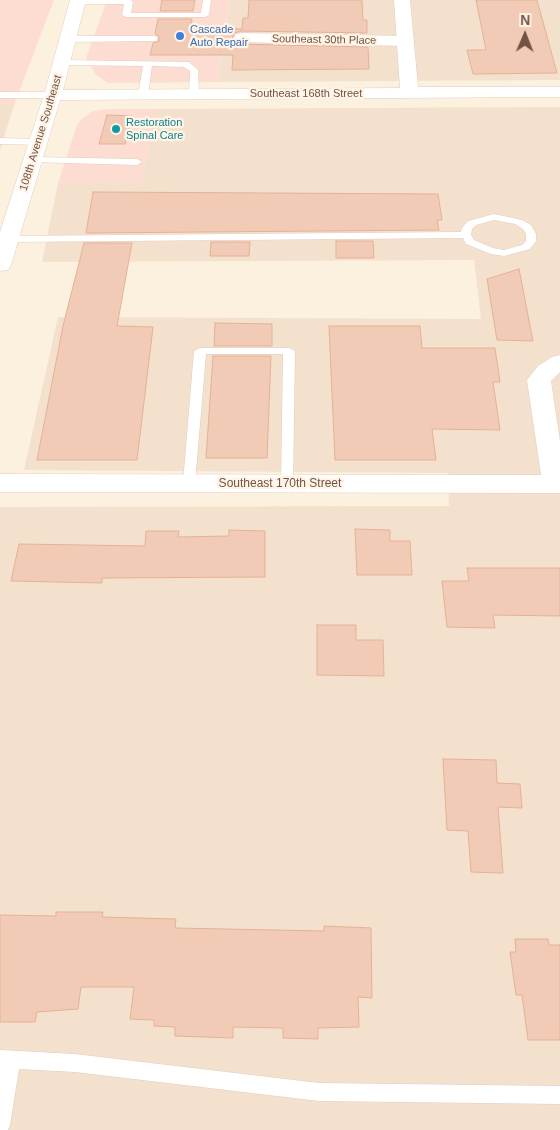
<!DOCTYPE html>
<style>
body{margin:0}
#map{position:relative;width:560px;height:1130px;overflow:hidden;background:#fcf0df;font-family:Arial,sans-serif}
canvas{display:block}
.north{position:absolute;left:500px;top:10px;width:50px;height:50px;-webkit-text-stroke:4px #fff4e5;paint-order:stroke;rotate:1deg;font-size:14px;font-weight:700;line-height:20px;text-align:center;color:#725447}
.north::after{content:'';display:block;margin:auto;width:18px;height:22px;background:#725447;clip-path:polygon(50% 0,100% 100%,50% 72%,0 100%)}
</style>
<div id="map">
<canvas width="560" height="1130"></canvas>
<div class="north">N</div>
</div>
<script>
const c = document.querySelector('canvas').getContext('2d');
c.lineJoin = 'round';
function paint(path, color) {
  c.fillStyle = color;
  c.fill(path, 'evenodd');
}
function shape(rows) {
  const path = new Path2D();
  for (const r of rows) {
    path.moveTo(r[0], r[1]);
    for (let i = 2; i < r.length; i += 2) path.lineTo(r[i], r[i + 1]);
  }
  return path;
}
function stroke(path, color, width, dash) {
  c.strokeStyle = color;
  c.lineWidth = width;
  c.lineCap = dash ? 'butt' : 'round';
  c.setLineDash(dash || []);
  c.stroke(path);
}
function write(font, color, halo, rows, align = 'center') {
  c.font = font + ' Arial,sans-serif';
  c.lineWidth = 4.5;
  c.setLineDash([]);
  c.textBaseline = 'middle';
  c.strokeStyle = halo;
  c.fillStyle = color;
  for (const [text, x, y, turn = 0] of rows) {
    c.save();
    c.translate(x, y);
    c.rotate((+turn || 0) * Math.PI / 180);
    c.textAlign = isNaN(turn) ? turn : align;
    if (halo) c.strokeText(text, 0, 0);
    c.fillText(text, 0, 0);
    c.restore();
  }
}
paint(shape([
 [230,0,560,0,560,80,217,82],
 [0,105,14,105,0,150],
 [560,107,560,1130,0,1130,0,507,449,506,448,473,24,470,58,317,481,319,474,260,42,262,58,183,141,183,156,109]
]), '#f4e1cd');
paint(shape([
 [0,0,54,0,14,105,0,105],
 [107,0,230,0,217,82,108,83,96,75,86,58],
 [108,109,156,109,141,183,58,183,77,125,83,118,93,111]
]), '#fdddd2');
const building = shape([
 [162,0,195,0,193,11,160,11,162,0],
 [249,0,362,0,363,20,367,20,367,33,242,31,234,33,232,39,236,44,368,47,369,69,232,70,233,55,150,55,153,43,159,41,159,36,155,34,158,19,192,19,191,28,242,29,243,18,248,18,249,0],
 [476,0,537,0,557,73,473,74,467,50,486,50,476,0],
 [107,115,132,116,125,144,99,144,107,115],
 [93,192,438,194,442,220,437,220,439,230,86,233,93,192],
 [336,241,373,241,374,258,336,258,336,241],
 [211,242,250,242,249,256,210,256,211,242],
 [84,243,132,243,117,326,153,327,137,460,37,460,63,326,84,243],
 [519,269,533,341,497,340,487,279,519,269],
 [215,323,272,324,272,346,214,346,215,323],
 [329,326,420,326,422,348,495,348,500,382,493,382,500,430,432,429,436,460,335,460,329,326],
 [213,356,271,356,267,458,206,458,213,356],
 [355,529,390,530,390,541,410,541,412,575,357,575,355,529],
 [229,530,265,531,265,577,102,578,102,583,11,581,19,544,145,546,146,531,179,531,178,537,229,536,229,530],
 [467,568,560,568,560,616,493,615,495,628,447,627,442,581,469,581,467,568],
 [317,625,356,625,356,640,383,640,384,676,317,675,317,625],
 [443,759,496,760,497,783,520,784,522,808,498,807,503,873,471,872,468,831,447,830,443,759],
 [56,912,103,912,102,917,176,919,175,928,324,931,324,926,371,928,372,998,358,997,359,1027,318,1028,318,1039,283,1038,283,1028,233,1027,233,1038,175,1036,175,1027,154,1026,154,1020,130,1019,134,987,81,987,78,1009,37,1012,35,1022,0,1022,0,915,56,916,56,912],
 [515,939,548,939,549,945,560,945,560,1040,528,1040,522,995,516,995,510,952,516,952,515,939]
]);
paint(building, '#f2cbb6');
stroke(building, '#e5b196', 1);
const service = shape([
 [76,0,131,0,133,2,131,13,201,13,203,0,211,0,209,15,205,17,126,17,122,15,124,4,78,4,74,2,76,0],
 [154,36,157,37,157,41,68,42,64,39,68,36,154,36],
 [62,60,189,62,198,70,199,95,194,98,189,95,190,71,184,67,152,66,148,95,143,98,138,95,143,66,59,65,59,61,62,60],
 [0,92,53,92,58,95,53,98,0,98,0,92],
 [0,138,38,139,43,142,38,145,0,144,0,138],
 [33,157,137,159,142,162,137,165,30,162,30,158,33,157],
 [494,214,522,220,531,225,536,234,536,241,530,249,504,256,491,254,466,244,463,238,8,242,3,239,8,236,461,232,462,228,468,221,494,214],
 [494,220,515,224,523,229,526,234,526,241,522,245,504,250,493,248,474,240,471,235,472,229,476,225,494,220],
 [200,348,289,348,295,351,293,484,292,487,282,487,281,484,283,354,206,354,195,483,189,487,184,486,183,483,194,351,200,348],
 [0,1050,75,1054,319,1083,560,1086,560,1104,319,1101,75,1072,19,1069,10,1125,8,1130,0,1130,0,1050]
]);
const minor = shape([
 [242,33,405,36,411,37,413,41,411,45,405,46,236,42,234,38,236,34,242,33],
 [560,355,560,372,551,381,560,441,560,493,0,492,0,474,541,475,527,380,538,366,552,357,560,355]
]);
const tertiary = shape([
 [70,0,86,0,63,90,400,88,394,0,410,0,418,87,560,87,560,97,60,100,11,265,8,270,0,271,0,232,44,95,70,0]
]);
stroke(service, '#e2cdbe', 1);
stroke(minor, '#e2cdbe', 1);
stroke(tertiary, '#e2cdbe', 1);
paint(service, '#fff');
paint(minor, '#fff');
paint(tertiary, '#fff');
for (const [x, y, r, color] of [
 [180,36,5,"#3f7fe0"],
 [116,129,5,"#0f9aa8"]
]) {
  const dot = new Path2D();
  dot.arc(x, y, r, 0, 2 * Math.PI);
  c.fillStyle = color;
  c.fill(dot);
  stroke(dot, '#fff4e5', 2);
}
write('11px', '#366cbe', '#fff4e5', [
 ["Cascade",190,30],
 ["Auto Repair",190,43]
], 'left');
write('11px', '#725447', '#fff4e5', [
 ["Southeast 30th Place",324,40,1],
 ["Southeast 168th Street",306,94],
 ["108th Avenue Southeast",41,133,-73]
]);
write('11px', '#0d838f', '#fff4e5', [
 ["Restoration",126,123],
 ["Spinal Care",126,136]
], 'left');
write('12px', '#725447', '#fff4e5', [
 ["Southeast 170th Street",280,484]
]);
</script>
